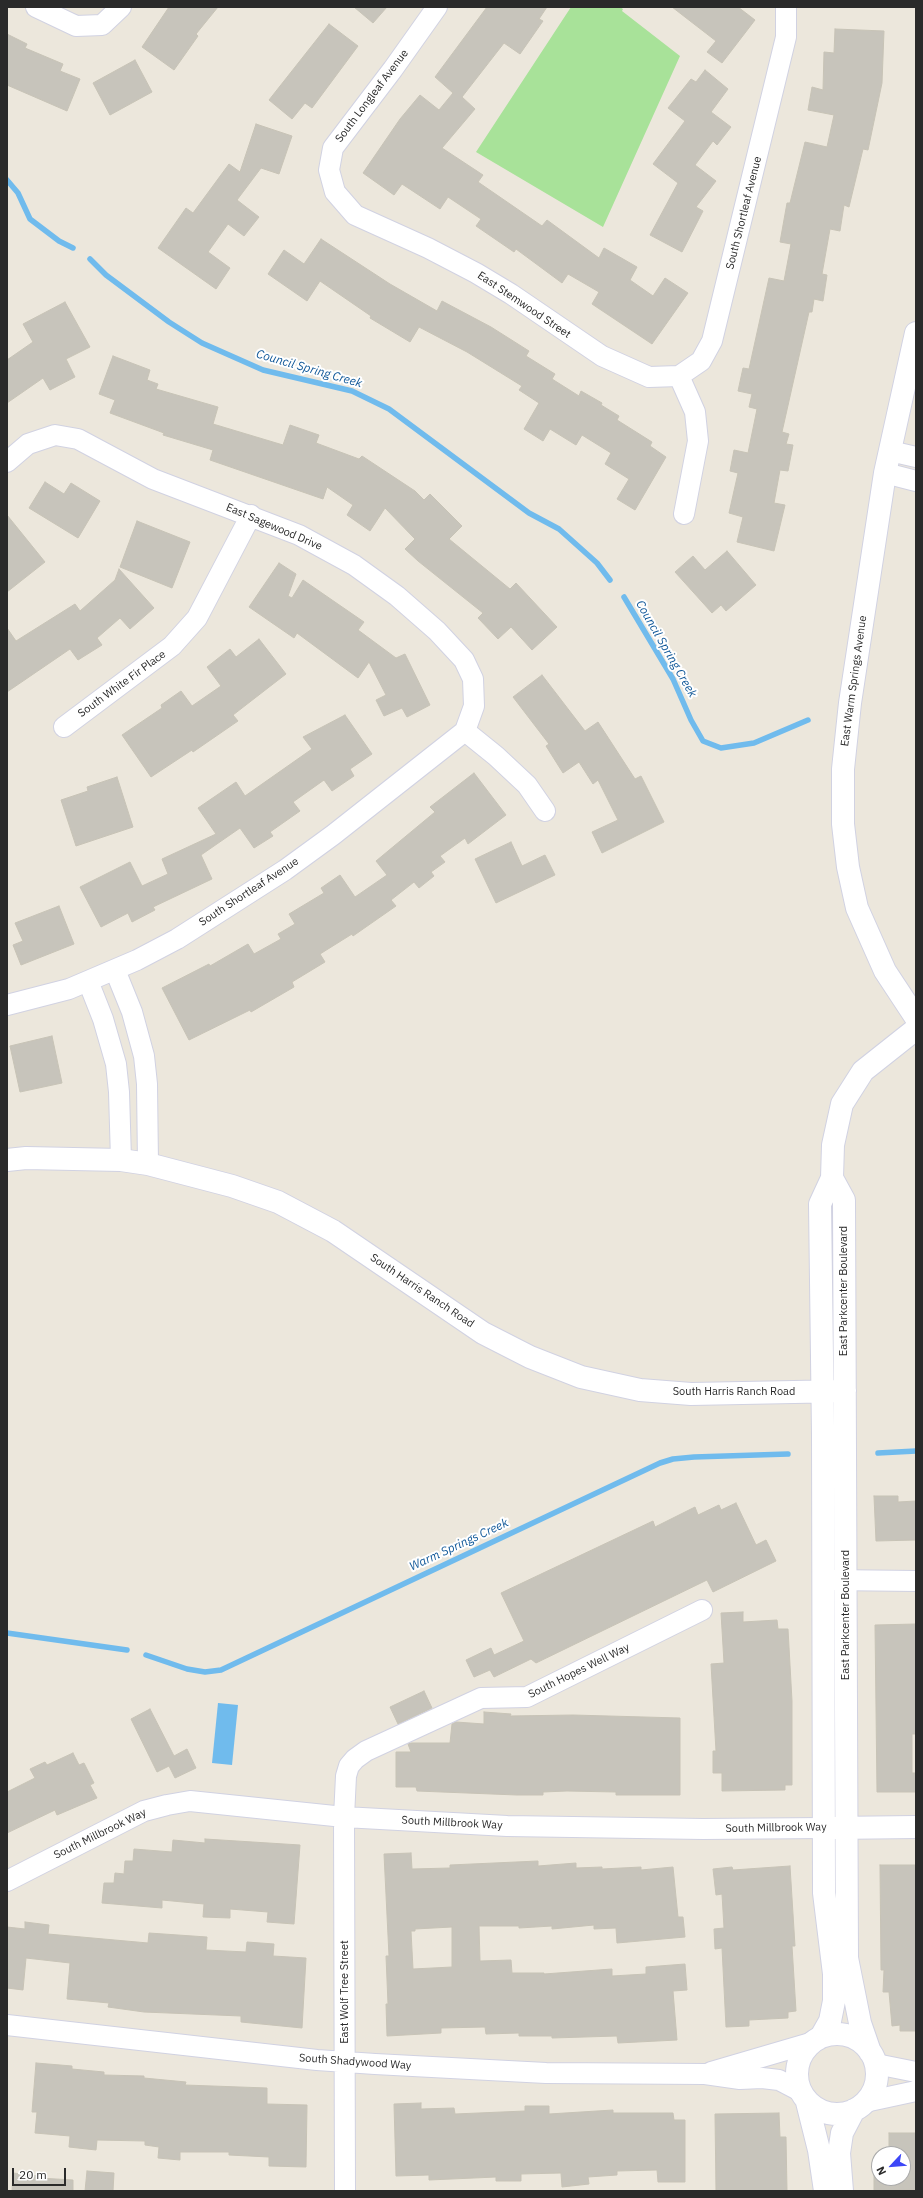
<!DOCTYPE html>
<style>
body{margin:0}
#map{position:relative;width:923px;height:2198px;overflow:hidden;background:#ece7dc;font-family:"IBM Plex Sans",sans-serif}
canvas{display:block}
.frame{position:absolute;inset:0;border:8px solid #2a2a2a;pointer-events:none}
.north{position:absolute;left:871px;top:2146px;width:40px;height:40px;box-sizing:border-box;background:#fff;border:1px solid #aaa;border-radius:50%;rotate:244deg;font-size:11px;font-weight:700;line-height:16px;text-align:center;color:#2a2a2a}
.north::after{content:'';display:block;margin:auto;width:14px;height:18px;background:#3d47f7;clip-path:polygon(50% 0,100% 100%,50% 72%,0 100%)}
.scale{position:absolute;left:12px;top:2168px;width:54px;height:18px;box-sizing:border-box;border:2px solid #2a2a2a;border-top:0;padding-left:5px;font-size:12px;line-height:14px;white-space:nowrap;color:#2a2a2a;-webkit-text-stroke:3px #fff;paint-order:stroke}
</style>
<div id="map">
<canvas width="923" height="2198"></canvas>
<div class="frame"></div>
<div class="north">N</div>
<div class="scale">20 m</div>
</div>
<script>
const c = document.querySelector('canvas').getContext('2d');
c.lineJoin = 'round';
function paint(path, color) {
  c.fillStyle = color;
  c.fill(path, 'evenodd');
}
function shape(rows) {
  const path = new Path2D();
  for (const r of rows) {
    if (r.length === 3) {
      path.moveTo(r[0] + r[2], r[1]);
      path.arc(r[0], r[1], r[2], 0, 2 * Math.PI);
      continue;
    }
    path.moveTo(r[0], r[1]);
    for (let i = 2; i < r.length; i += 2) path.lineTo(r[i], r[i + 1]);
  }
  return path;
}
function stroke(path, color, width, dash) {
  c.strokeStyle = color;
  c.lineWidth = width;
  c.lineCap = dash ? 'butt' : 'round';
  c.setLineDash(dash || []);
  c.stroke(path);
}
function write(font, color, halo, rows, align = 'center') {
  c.font = font + ' "IBM Plex Sans",sans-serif';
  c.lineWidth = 4;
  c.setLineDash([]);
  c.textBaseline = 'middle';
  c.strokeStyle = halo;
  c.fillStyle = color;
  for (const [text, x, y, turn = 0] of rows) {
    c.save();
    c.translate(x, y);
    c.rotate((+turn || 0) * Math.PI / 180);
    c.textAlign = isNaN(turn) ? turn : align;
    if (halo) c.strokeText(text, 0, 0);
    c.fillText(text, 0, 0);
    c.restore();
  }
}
paint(shape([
 [571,7,620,7,623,9,622,11,680,56,603,227,476,152]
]), '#a8e299');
paint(shape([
 [218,1703,238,1705,232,1765,212,1763]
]), '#70bbed');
stroke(shape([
 [7,180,18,193,30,219,59,241,73,248],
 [90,259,106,275,169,322,202,343,263,370,352,391,389,409,529,513,559,529,597,563,610,580],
 [624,597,673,679,691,720,703,741,721,748,754,743,808,720],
 [878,1453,916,1451],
 [7,1633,127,1650],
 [146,1655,187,1669,205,1672,221,1670,660,1463,673,1459,694,1457,788,1454]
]), '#70bbed', 5.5);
const building = shape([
 [169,7,218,7,196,34,198,36,174,70,142,47,169,7],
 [354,7,387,7,373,23,354,7],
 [487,7,547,7,539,19,543,21,520,54,504,43,462,97,475,109,442,148,483,175,478,182,542,226,547,220,599,258,604,248,637,267,630,280,653,296,665,278,688,293,652,344,592,304,599,292,568,274,562,283,516,249,514,252,476,226,481,219,448,197,440,209,402,184,394,195,363,173,400,119,420,95,439,110,453,93,435,77,487,7],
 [672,7,738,7,755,20,722,63,707,52,716,41,672,7],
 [329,24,358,46,312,108,305,103,292,119,269,100,329,24],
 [835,29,884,31,882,83,868,150,863,149,849,207,844,205,840,231,830,229,822,274,827,275,823,301,814,299,812,312,809,312,782,432,789,434,786,444,793,445,788,471,780,470,774,503,785,505,774,551,737,542,743,517,729,513,738,473,730,471,734,450,748,453,757,409,749,407,752,394,738,391,743,368,749,369,769,278,784,281,791,244,780,242,787,203,790,203,805,142,827,147,834,115,808,110,812,87,823,90,824,52,834,53,835,29],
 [7,34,27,44,25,48,63,64,60,71,80,79,67,111,7,85,7,34],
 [135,60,152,92,110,115,93,83,135,60],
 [705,70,728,89,711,112,731,127,717,145,713,141,695,165,716,181,696,207,703,211,682,252,650,235,678,183,653,164,685,121,668,108,691,79,696,82,705,70],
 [256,124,292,136,279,174,261,168,237,200,259,217,244,236,228,224,208,252,230,268,216,289,158,248,186,208,193,213,229,164,240,172,256,124],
 [321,239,390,284,437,311,442,301,491,327,529,351,526,356,555,374,552,379,579,396,581,391,602,403,601,405,619,416,617,420,652,442,650,446,666,457,635,510,617,499,629,479,605,464,611,453,582,435,576,445,550,429,543,441,524,429,539,403,519,390,522,386,467,352,419,327,410,342,370,318,371,316,320,281,307,301,268,274,284,250,304,264,321,239],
 [65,302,90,347,66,359,75,377,50,390,43,378,7,403,7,360,33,342,23,324,65,302],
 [113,356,150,370,147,380,158,384,156,389,218,407,213,424,283,445,290,425,319,435,316,443,359,459,362,456,415,491,424,500,430,494,462,526,449,539,510,589,516,583,557,627,532,650,511,627,498,639,478,618,483,613,418,561,405,549,415,539,385,508,370,531,347,515,353,505,327,487,323,499,210,460,213,450,163,435,164,433,110,413,115,400,99,394,113,356],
 [45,482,64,494,71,483,100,501,78,538,29,508,45,482],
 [7,515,45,562,7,592,7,515],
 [137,521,190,542,172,588,120,567,137,521],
 [727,551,756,585,726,611,721,605,712,613,675,572,693,556,705,570,727,551],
 [279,563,296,574,288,596,292,598,303,580,364,622,358,630,396,658,405,654,430,705,407,717,402,708,384,716,376,700,386,695,369,662,358,678,297,633,294,638,249,607,279,563],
 [119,569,154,608,130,629,120,618,97,638,102,645,78,660,70,649,7,692,7,628,16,641,75,604,80,611,115,580,119,569],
 [259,639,286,674,233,715,238,721,193,752,192,750,151,777,122,735,162,708,161,705,181,691,192,706,221,686,207,667,230,649,236,657,259,639],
 [542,675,585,731,598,722,635,779,641,776,664,822,602,853,592,832,618,820,598,780,593,784,579,762,563,773,546,746,549,744,513,697,542,675],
 [345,715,372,754,350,769,354,776,332,791,324,780,293,802,300,811,270,832,273,836,254,848,240,828,201,855,212,879,153,907,155,910,132,922,128,913,101,927,80,887,130,862,142,886,168,874,162,859,216,834,198,808,236,782,245,796,312,749,303,737,345,715],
 [474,773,506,815,468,844,465,838,440,856,445,862,431,872,434,876,419,888,414,882,391,900,396,906,353,936,352,934,320,954,325,962,292,982,294,987,251,1012,250,1010,189,1040,162,988,209,964,210,966,248,944,254,954,281,939,278,934,295,924,289,914,324,893,321,888,340,875,355,897,387,875,376,861,435,812,430,807,474,773],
 [117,777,133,827,76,846,61,800,88,791,87,787,117,777],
 [511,842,522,866,545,855,555,875,496,903,475,859,511,842],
 [59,906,74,944,21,965,13,945,23,941,15,923,59,906],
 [52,1036,62,1083,20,1092,10,1046,52,1036],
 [874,1496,898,1496,898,1502,916,1501,916,1540,876,1541,874,1496],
 [736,1503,756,1545,766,1540,776,1561,713,1592,707,1580,536,1663,531,1659,494,1677,490,1670,474,1677,466,1660,491,1648,494,1655,524,1641,501,1593,653,1521,655,1527,695,1507,698,1515,719,1505,721,1510,736,1503],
 [743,1612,743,1622,777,1620,778,1629,788,1629,792,1701,792,1785,785,1785,785,1790,722,1791,722,1773,713,1773,713,1751,716,1751,711,1664,724,1663,721,1613,743,1612],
 [916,1624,916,1734,912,1734,912,1773,916,1773,916,1792,877,1792,875,1625,916,1624],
 [424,1691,432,1708,398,1724,390,1707,424,1691],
 [150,1709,174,1756,187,1749,196,1768,175,1778,169,1766,157,1772,131,1719,150,1709],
 [484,1712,511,1714,510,1716,573,1715,680,1718,680,1795,616,1795,616,1792,567,1791,543,1792,543,1795,517,1795,417,1791,416,1787,396,1787,396,1752,411,1752,408,1744,411,1743,450,1743,452,1724,456,1722,484,1724,484,1712],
 [73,1753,79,1765,84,1763,94,1783,90,1785,97,1798,57,1815,55,1810,7,1833,7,1792,35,1778,30,1769,45,1762,47,1765,73,1753],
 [205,1839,300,1845,294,1924,267,1922,268,1912,230,1909,230,1918,203,1917,204,1904,162,1900,162,1908,102,1903,104,1883,114,1883,115,1873,124,1874,125,1861,133,1861,134,1849,172,1852,173,1840,205,1843,205,1839],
 [411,1853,412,1869,450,1868,450,1865,538,1861,538,1866,576,1863,576,1868,602,1867,602,1869,641,1867,641,1870,673,1867,678,1917,683,1917,685,1937,617,1943,616,1928,594,1929,594,1925,552,1929,552,1926,519,1928,519,1926,479,1926,480,1961,511,1960,512,1973,544,1973,544,1974,612,1969,612,1976,646,1974,646,1967,685,1964,687,1990,673,1991,677,2040,618,2043,617,2036,552,2038,552,2036,519,2036,519,2033,486,2034,485,2027,441,2028,441,2033,387,2036,386,2004,388,2004,386,1956,389,1956,384,1854,411,1853],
 [452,1927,452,1967,413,1969,411,1931,415,1931,415,1929,452,1927],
 [880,1865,916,1865,916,2031,900,2031,900,2025,892,2026,889,1992,883,1992,884,1970,881,1970,880,1865],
 [790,1866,795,1946,792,1946,796,2011,788,2012,788,2018,749,2020,749,2026,726,2027,722,1948,715,1949,714,1929,724,1928,722,1894,716,1895,713,1869,732,1867,733,1870,790,1866],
 [25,1922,49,1925,48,1934,148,1943,149,1933,207,1937,206,1950,246,1952,247,1942,274,1944,273,1956,306,1958,302,2028,241,2022,241,2016,144,2012,108,2007,109,2003,67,1999,70,1963,26,1958,23,1990,7,1988,7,1927,25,1929,25,1922],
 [36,2063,72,2066,72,2069,104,2072,104,2075,144,2076,144,2078,186,2082,185,2085,267,2088,267,2104,307,2105,306,2167,269,2166,269,2157,229,2155,229,2152,180,2152,180,2160,158,2158,159,2147,145,2145,145,2141,97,2140,96,2150,69,2147,70,2136,35,2133,37,2112,32,2112,36,2063],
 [421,2103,421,2109,454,2108,455,2114,525,2111,525,2106,549,2106,549,2114,613,2110,613,2113,673,2113,674,2120,685,2120,685,2182,658,2182,657,2170,617,2171,617,2175,588,2177,589,2184,562,2187,561,2173,521,2174,521,2181,496,2181,496,2177,429,2180,429,2175,396,2176,394,2104,421,2103],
 [779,2113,780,2137,786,2137,787,2191,716,2191,715,2114,779,2113],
 [889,2133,916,2133,916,2190,874,2191,874,2170,879,2170,879,2178,903,2178,903,2154,882,2154,882,2149,889,2149,889,2133],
 [87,2171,114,2173,113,2191,85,2191,87,2171],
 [13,2173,40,2176,39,2178,73,2180,73,2191,12,2191,13,2173]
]);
paint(building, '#c7c4bb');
stroke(building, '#c7c3b6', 1);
const street = shape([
 [36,7,76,26,102,25,121,7],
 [437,7,393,69,333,148,329,170,335,192,355,215,428,248,476,273,511,294,602,356,649,377,679,376],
 [679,376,701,361,712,341,786,37,786,7],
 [679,376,695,412,698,441,684,514],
 [890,451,916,457],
 [7,462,28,444,55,435,78,439,153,479,299,535,354,565,397,596,437,631,464,660,473,679,474,706,465,731],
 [885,473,916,481],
 [64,727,172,646,197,618,251,515],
 [465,731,496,756,527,785,545,811],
 [115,970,132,1012,144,1056,147,1084,148,1164],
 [88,981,103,1019,116,1064,119,1092,121,1160],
 [7,1005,69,989,137,960,177,939,285,870,333,835,465,731],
 [829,1580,916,1581],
 [7,1881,144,1811,167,1805,190,1801,344,1817,507,1826,703,1829,823,1828],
 [7,2025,317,2060,375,2064,546,2073,705,2074,740,2079,762,2078,779,2080,800,2091],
 [876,2064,916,2072],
 [711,2072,810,2043],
 [865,2102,916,2091],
 [345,2191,344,1817,346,1776,349,1766,355,1759,366,1751,481,1698,527,1697,702,1610]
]);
const secondary = shape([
 [916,333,885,473,850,703,843,769,843,824,848,867,857,908,885,971,916,1018],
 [7,1160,26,1158,121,1160,148,1164,232,1186,278,1202,333,1231,483,1333,530,1357,581,1377,640,1390,691,1394,845,1391],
 [832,1178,844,1200,847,1958,860,2023,870,2052],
 [832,1828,916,1827],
 [837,2074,40],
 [821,2037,830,2021,834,2001,834,1974,824,1893,823,1435,820,1204,832,1178,833,1145,842,1104,863,1071,916,1029],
 [807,2102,819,2150,825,2191],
 [842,2191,839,2153,842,2133,854,2110]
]);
stroke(street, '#d1d2e2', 22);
stroke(secondary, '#d1d2e2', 24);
stroke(street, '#fff', 20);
stroke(secondary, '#fff', 22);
write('11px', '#2a2a2a', '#fff', [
 ["South Longleaf Avenue",372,96,-53],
 ["South Shortleaf Avenue",744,213,-76],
 ["East Stemwood Street",524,305,34],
 ["East Sagewood Drive",274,527,23],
 ["East Warm Springs Avenue",854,681,-82],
 ["South White Fir Place",122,684,-36],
 ["South Shortleaf Avenue",249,892,-33],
 ["South Harris Ranch Road",422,1291,34],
 ["East Parkcenter Boulevard",844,1291,-90],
 ["South Harris Ranch Road",734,1392],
 ["East Parkcenter Boulevard",846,1615,-90],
 ["South Hopes Well Way",579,1671,-26],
 ["South Millbrook Way",452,1823,3],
 ["South Millbrook Way",776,1828,-1],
 ["South Millbrook Way",100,1834,-26],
 ["East Wolf Tree Street",345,1992,-90],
 ["South Shadywood Way",355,2062,4]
]);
write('italic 12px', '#0f5798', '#fff', [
 ["Council Spring Creek",309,369,16],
 ["Council Spring Creek",666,649,60],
 ["Warm Springs Creek",459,1545,-25]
]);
</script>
